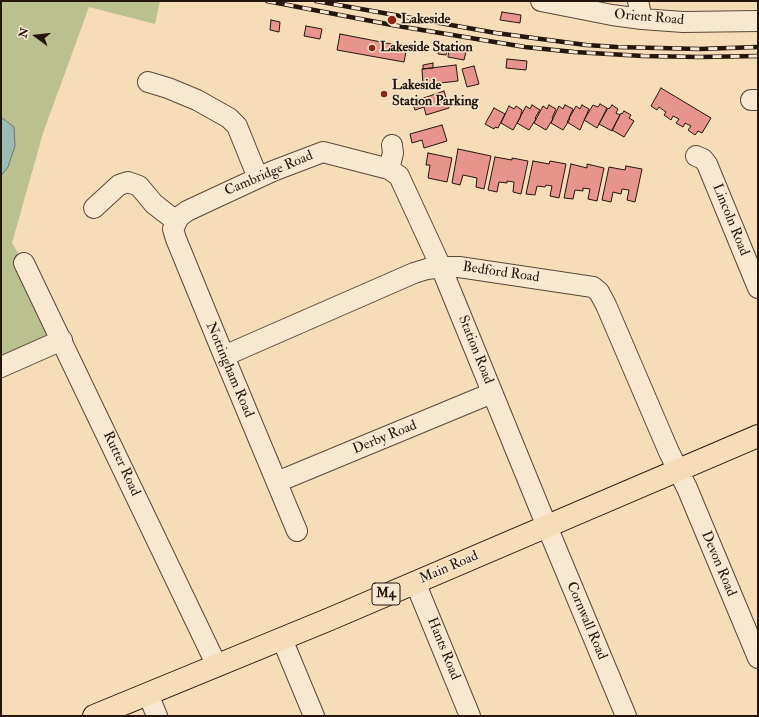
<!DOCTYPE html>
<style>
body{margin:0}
#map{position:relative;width:759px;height:717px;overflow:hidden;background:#f6dcb7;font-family:"IM FELL Double Pica",serif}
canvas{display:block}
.frame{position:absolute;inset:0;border:2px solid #24160d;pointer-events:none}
.north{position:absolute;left:16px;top:16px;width:40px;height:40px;-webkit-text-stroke:3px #f9e8d0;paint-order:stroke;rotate:285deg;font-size:11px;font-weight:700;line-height:16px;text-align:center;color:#24160d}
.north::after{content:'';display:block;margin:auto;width:14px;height:18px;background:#24160d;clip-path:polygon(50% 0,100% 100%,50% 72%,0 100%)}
</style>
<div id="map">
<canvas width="759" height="717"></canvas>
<div class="frame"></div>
<div class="north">N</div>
</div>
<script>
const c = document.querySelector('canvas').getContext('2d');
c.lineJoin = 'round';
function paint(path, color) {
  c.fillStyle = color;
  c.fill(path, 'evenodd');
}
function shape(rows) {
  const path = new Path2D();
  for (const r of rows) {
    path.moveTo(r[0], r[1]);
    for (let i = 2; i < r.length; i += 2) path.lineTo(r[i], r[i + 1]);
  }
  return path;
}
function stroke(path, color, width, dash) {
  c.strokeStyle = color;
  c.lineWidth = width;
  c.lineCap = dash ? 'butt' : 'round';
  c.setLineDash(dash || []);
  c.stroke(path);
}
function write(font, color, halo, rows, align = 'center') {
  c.font = font + ' "IM FELL Double Pica",serif';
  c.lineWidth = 3;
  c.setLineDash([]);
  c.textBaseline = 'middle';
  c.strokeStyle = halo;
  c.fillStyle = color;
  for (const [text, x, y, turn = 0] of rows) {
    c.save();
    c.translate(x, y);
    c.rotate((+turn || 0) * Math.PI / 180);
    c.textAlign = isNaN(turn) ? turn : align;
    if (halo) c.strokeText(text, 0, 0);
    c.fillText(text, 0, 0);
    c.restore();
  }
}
paint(shape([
 [1,1,160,1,155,24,89,7,43,133,12,243,24,263,62,340,1,367]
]), '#bbc08f');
const water = shape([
 [1,117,14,127,15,146,8,167,1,176,1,117]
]);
paint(water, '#9dbbb2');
stroke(water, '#6d7970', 1);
const building = shape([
 [502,12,521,15,520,23,500,20,502,12],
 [271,20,280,22,279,32,270,30,271,20],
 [306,26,322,29,320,39,304,36,306,26],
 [340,34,407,47,404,62,337,50,340,34],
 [439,46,448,47,446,55,438,54,439,46],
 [449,49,466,52,464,60,448,57,449,49],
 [507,59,527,61,526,70,506,68,507,59],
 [433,63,433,68,423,69,423,65,433,63],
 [456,65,458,81,423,85,422,69,456,65],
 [474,66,479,84,467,87,462,69,474,66],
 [661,88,711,118,702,133,698,131,695,135,688,130,691,126,685,123,683,127,676,123,679,119,673,116,671,120,664,115,666,112,659,107,657,110,651,106,661,88],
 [444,91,449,108,426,115,424,107,415,110,412,102,444,91],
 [600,104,607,108,597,128,584,120,593,105,598,107,600,104],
 [532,105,540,110,535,118,536,119,529,130,517,123,526,106,530,109,532,105],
 [549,105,556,109,552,118,553,119,546,130,534,123,543,106,547,109,549,105],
 [565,105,573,109,569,118,570,119,563,130,551,123,559,106,563,109,565,105],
 [582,105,589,109,580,130,567,122,576,106,580,109,582,105],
 [612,105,618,109,616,113,620,115,612,131,599,124,608,108,609,109,612,105],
 [509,106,514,109,516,106,522,110,520,118,513,130,501,123,509,106],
 [494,108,505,114,498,128,495,127,494,129,485,124,494,108],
 [624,111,631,115,629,118,634,121,624,137,612,130,621,113,622,114,624,111],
 [442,125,447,141,424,148,422,140,412,143,410,134,442,125],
 [458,149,491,156,484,189,476,187,477,178,463,175,460,185,452,183,458,149],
 [428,153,452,158,447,182,428,178,430,165,426,165,428,153],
 [495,157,512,160,512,158,528,161,521,194,513,192,514,182,507,181,507,183,499,182,497,192,488,190,495,157],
 [533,161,549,164,550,161,566,164,559,198,550,196,552,186,546,185,545,187,537,186,535,195,526,194,533,161],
 [571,164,587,168,587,164,604,168,597,201,588,199,590,189,583,188,583,191,575,190,573,199,564,198,571,164],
 [626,166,642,169,635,202,627,200,629,190,622,189,621,194,613,192,611,202,602,200,609,167,625,170,626,166]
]);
paint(building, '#e6948c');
stroke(building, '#24160d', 1);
const minor = shape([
 [541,1,612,15,642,19,683,22,758,21],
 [638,1,642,19],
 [148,82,168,88,197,100,229,118,237,126,258,178],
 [751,100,758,100],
 [696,156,703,159,707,164,758,288],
 [389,169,393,153,392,145],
 [94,208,119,185,128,182,139,186,154,204,176,221],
 [24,263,217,666],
 [224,356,414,273,427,269,441,267,459,267,593,287,599,292,606,305,669,452,687,488,758,658],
 [1,367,62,340],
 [277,482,492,393],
 [297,531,224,356,176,239,173,229,179,217,187,211,273,171,323,152,389,169,399,176,441,267,541,512,626,716],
 [415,582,470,716],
 [282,639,314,716],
 [148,694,157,716]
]);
const major = shape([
 [94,716,330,619,758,436]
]);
stroke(minor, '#584838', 22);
stroke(major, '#24160d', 24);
stroke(minor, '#f9e8d0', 20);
stroke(major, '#f6dcb7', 22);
const rail = shape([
 [267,1,392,25,525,47,574,52,643,56,699,57,758,56],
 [316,1,496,33,586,45,617,47,700,49,758,47]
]);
stroke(rail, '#24160d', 4.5);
stroke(rail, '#f9e8d0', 3, [9]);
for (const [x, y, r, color] of [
 [392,20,5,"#8f2418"],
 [372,48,4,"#8f2418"],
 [384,94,4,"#8f2418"]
]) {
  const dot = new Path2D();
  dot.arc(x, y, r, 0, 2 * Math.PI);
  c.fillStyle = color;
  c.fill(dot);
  stroke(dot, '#f9e8d0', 1.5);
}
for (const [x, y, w] of [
 [386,594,28]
]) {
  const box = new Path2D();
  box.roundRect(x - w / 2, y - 11, w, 22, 3);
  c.fillStyle = '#f9e8d0';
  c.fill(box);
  stroke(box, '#24160d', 1);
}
write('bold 13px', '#24160d', null, [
 ["M4",386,594]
]);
write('14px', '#24160d', '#f9e8d0', [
 ["Orient Road",649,18,5],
 ["Cambridge Road",269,174,-23],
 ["Lincoln Road",730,220,68],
 ["Bedford Road",501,273,8],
 ["Station Road",475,350,68],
 ["Nottingham Road",229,370,67],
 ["Derby Road",385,438,-22],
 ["Rutter Road",121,464,65],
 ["Devon Road",718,564,67],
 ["Main Road",449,568,-23],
 ["Cornwall Road",586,621,67],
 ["Hants Road",443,649,68]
]);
write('bold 14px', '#24160d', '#f9e8d0', [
 ["Lakeside",401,20],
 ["Lakeside Station",380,48],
 ["Lakeside",392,86],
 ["Station Parking",392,102]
], 'left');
</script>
